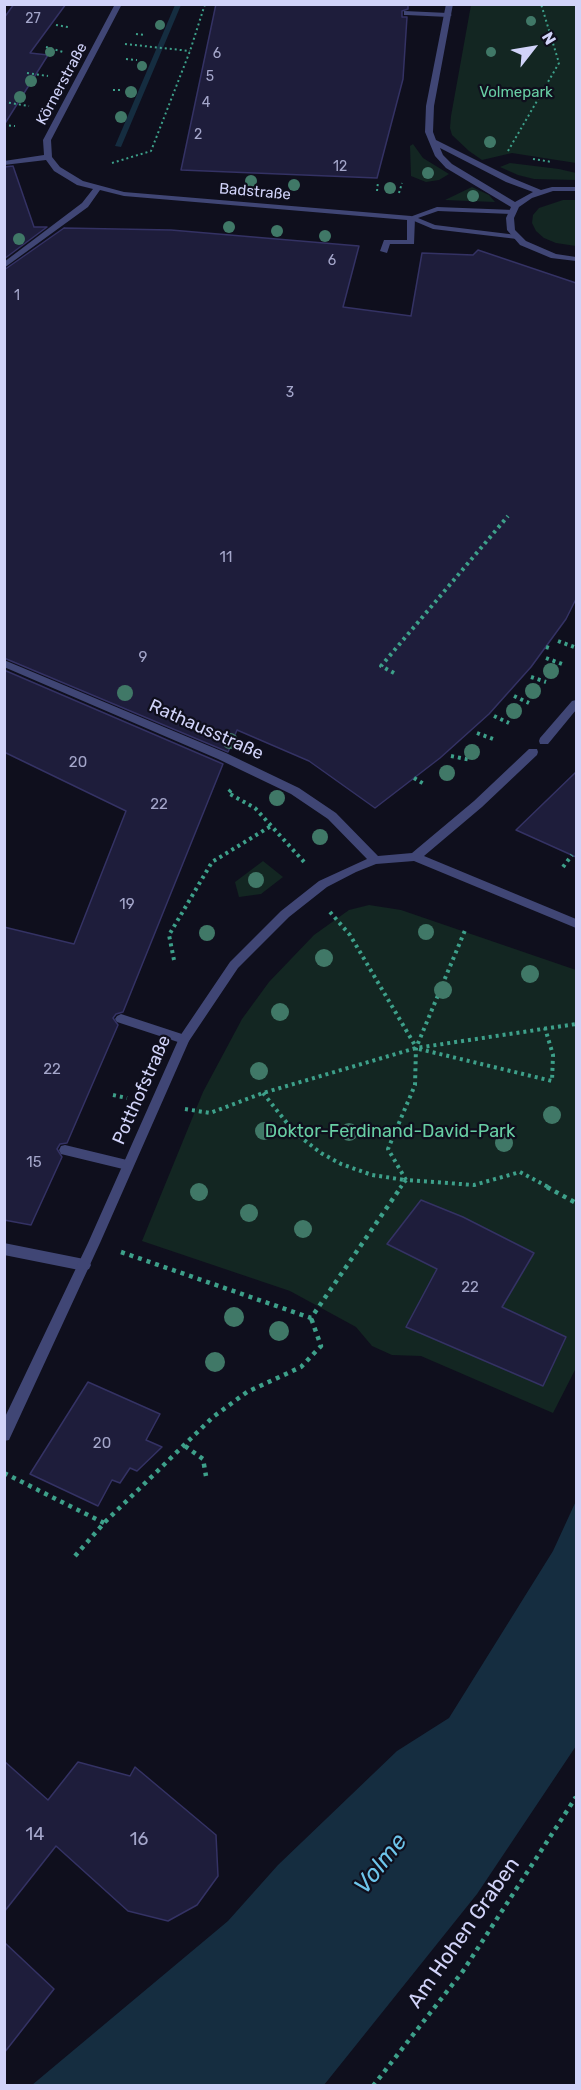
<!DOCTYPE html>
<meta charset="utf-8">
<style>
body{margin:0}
#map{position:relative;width:581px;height:2090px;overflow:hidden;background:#0f0f1d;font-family:Rubik,sans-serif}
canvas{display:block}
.frame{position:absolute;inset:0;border:6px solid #d1d3f9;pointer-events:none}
.north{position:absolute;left:503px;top:18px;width:60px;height:60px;-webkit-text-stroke:4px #0f0f1d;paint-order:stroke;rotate:59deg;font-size:16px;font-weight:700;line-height:24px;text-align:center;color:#d1d3f9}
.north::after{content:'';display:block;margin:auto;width:21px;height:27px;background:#d1d3f9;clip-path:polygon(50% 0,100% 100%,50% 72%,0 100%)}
</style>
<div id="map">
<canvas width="581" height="2090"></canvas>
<div class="frame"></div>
<div class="north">N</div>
</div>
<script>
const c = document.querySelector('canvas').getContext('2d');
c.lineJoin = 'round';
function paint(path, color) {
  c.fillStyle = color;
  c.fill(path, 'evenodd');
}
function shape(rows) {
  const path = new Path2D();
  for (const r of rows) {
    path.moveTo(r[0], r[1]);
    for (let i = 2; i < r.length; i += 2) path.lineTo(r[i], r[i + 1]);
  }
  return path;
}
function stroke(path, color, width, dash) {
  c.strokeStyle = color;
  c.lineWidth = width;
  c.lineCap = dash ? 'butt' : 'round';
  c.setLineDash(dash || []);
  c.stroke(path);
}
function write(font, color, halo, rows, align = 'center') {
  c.font = font + ' Rubik,sans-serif';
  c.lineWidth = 4.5;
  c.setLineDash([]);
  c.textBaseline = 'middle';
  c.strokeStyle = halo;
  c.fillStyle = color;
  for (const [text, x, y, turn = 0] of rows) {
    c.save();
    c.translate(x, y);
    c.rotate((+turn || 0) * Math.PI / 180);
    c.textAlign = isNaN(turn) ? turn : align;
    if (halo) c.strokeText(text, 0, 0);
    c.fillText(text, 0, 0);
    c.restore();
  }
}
paint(shape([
 [471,5,576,5,576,163,512,153,482,160,469,151,452,135,450,128,451,116],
 [413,144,423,158,449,174,439,180,426,182,411,176,410,146],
 [510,163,559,169,576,173,576,180,534,179,518,175,500,167],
 [472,187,489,195,495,202,445,200],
 [563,200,576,200,576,246,556,243,544,238,536,231,532,223,533,215,539,208],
 [263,861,283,877,261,894,239,897,235,882],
 [369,905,401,910,576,970,576,1368,553,1413,421,1356,392,1355,372,1346,356,1327,290,1291,142,1241,203,1092,242,1019,269,982,314,935,349,910]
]), '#132622');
paint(shape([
 [175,5,181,5,121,147,115,146],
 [576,1501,576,1746,477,1894,324,2085,32,2085,228,1921,278,1865,397,1751,449,1718,553,1551]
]), '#152d40');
const building = shape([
 [14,4,66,4,30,53,48,55,4,125,4,18,14,4],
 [216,4,408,4,408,9,402,11,402,17,407,17,403,79,377,178,181,170,216,4],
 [13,166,34,227,47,227,4,259,4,167,13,166],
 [64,228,171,230,359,246,343,307,411,316,422,253,473,255,478,250,576,283,576,599,566,619,531,667,489,714,440,758,375,808,309,761,237,730,228,752,4,658,4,270,64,228],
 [4,670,223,764,123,1012,116,1014,113,1018,118,1025,67,1143,60,1144,57,1149,62,1157,31,1225,4,1220,4,927,74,944,126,811,4,752,4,670],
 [576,772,576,857,516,830,576,772],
 [421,1200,463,1217,534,1253,502,1307,566,1337,543,1386,406,1327,437,1269,387,1244,421,1200],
 [88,1382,160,1414,146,1440,162,1447,137,1471,130,1468,120,1483,112,1480,98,1506,30,1474,88,1382],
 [4,1761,48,1800,78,1762,130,1776,135,1767,216,1835,218,1876,197,1905,168,1921,128,1911,56,1846,4,1912,4,1761],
 [4,1942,54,1989,4,2053,4,1942]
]);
paint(building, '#1e1d3b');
stroke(building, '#343264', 1.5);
stroke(shape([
 [56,25,68,27],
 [136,34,145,35],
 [125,44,190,51],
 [46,47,63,52],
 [126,59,137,60],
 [27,73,48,76],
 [113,90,122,90],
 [4,102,29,106],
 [4,125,15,126],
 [508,151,559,63,541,4],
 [533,159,552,162],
 [112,163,151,151,190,51,205,4],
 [377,191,378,182],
 [399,193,402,183]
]), '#3da08a', 2, [2, 3]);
stroke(shape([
 [558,641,574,647,576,644],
 [546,647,552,649],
 [546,658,562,664],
 [394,673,381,666,508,516],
 [531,677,546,682],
 [514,696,529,703],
 [494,716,509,723],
 [477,733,493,739],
 [451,756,471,760],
 [414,778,424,784],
 [231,790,228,793,255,808,305,863],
 [563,867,572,855],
 [330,912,350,935,416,1047],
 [174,960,169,935,212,862,271,826],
 [419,1049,552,1081,553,1055,545,1028],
 [263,1093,295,1133,321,1153,341,1164,372,1175,405,1180],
 [113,1095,127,1098],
 [185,1109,210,1113,263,1093,416,1048,576,1024],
 [406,1180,388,1149,415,1085,416,1048,466,928],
 [400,1188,406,1180,474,1185,520,1172,550,1188]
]), '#3da08a', 4, [3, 4]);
stroke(shape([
 [547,1187,576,1203],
 [121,1252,311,1318,401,1187],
 [185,1446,203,1459,206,1476],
 [4,1473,104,1523],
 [75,1556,104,1523,213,1417,247,1392,301,1367,321,1346,311,1318],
 [373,2086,463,1971,576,1797]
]), '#3da08a', 4.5, [4, 5]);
paint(shape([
 [404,11,448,13,452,15,448,17,407,15,404,15,404,11],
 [121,1014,188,1036,190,1039,188,1042,184,1044,117,1022,115,1019,117,1016,121,1014],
 [65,1145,127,1160,131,1161,133,1165,131,1169,127,1170,65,1155,61,1154,59,1150,61,1146,65,1145],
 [4,1243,84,1259,89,1261,91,1265,89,1269,84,1271,4,1255,4,1243]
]), '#404675');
paint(shape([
 [115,4,122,4,51,140,52,157,60,167,83,181,124,192,411,216,415,218,414,244,390,244,387,253,380,251,384,240,407,240,407,220,124,196,100,190,88,207,4,268,4,262,82,203,93,189,77,185,54,171,46,160,4,165,4,161,44,155,43,140,115,4]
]), '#404675');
paint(shape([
 [437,207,514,210,515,212,511,214,438,211,418,218,435,225,517,235,521,237,517,239,433,229,407,218,437,207],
 [4,660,226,753,299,788,336,813,378,856,412,853,474,801,529,749,537,749,538,752,537,755,482,807,424,856,576,919,576,928,414,861,376,864,356,872,327,887,289,917,238,968,189,1041,100,1243,9,1440,4,1441,4,1419,88,1243,180,1036,230,962,281,911,319,881,367,859,328,819,291,794,218,759,4,667,4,660],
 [576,700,576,710,548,744,540,744,539,741,540,738,572,701,576,700]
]), '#404675');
paint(shape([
 [446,4,453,4,434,106,433,132,436,140,512,178,541,190,552,187,576,187,576,191,553,191,532,198,519,207,514,218,515,230,526,241,556,254,576,257,576,261,551,258,520,245,507,230,506,218,511,207,446,168,435,156,425,132,426,106,446,4],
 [440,148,506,182,533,192,515,202,452,164,443,155,440,148]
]), '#404675');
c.fillStyle = '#407867';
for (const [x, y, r] of [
 [531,21,5],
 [160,25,5],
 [50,52,5],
 [491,52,5],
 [142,66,5],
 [31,81,6],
 [131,92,6],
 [20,97,6],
 [121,117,6],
 [490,142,6],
 [428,173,6],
 [251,181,6],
 [294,185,6],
 [390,188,6],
 [473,196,6],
 [229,227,6],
 [277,231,6],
 [325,236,6],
 [19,239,6],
 [551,671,8],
 [533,691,8],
 [125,693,8],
 [514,711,8],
 [230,741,8],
 [472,752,8],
 [447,773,8],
 [277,798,8],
 [320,837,8],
 [256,880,8],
 [426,932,8],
 [207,933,8],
 [324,958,9],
 [530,974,9],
 [443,990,9],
 [280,1012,9],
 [259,1071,9],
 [552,1115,9],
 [264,1131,9],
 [349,1132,9],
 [504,1143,9],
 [199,1192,9],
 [249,1213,9],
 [303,1229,9],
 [234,1317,10],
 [279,1331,10],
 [215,1362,10]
]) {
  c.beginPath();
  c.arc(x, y, r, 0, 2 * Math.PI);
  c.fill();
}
write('14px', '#a4a6ca', null, [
 ["27",33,19],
 ["6",217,54],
 ["5",210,77],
 ["4",206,103],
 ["2",198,135],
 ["12",340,167],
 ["6",332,261],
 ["1",17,296],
 ["3",290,393]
]);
write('15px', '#d1d3f9', '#0f0f1d', [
 ["Körnerstraße",62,84,-62],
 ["Badstraße",255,192,5]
]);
write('15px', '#68cea4', '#0f0f1d', [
 ["Volmepark",516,93]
]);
write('15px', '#a4a6ca', null, [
 ["11",226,558],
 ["9",143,658],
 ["20",78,763],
 ["22",159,805],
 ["19",127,905],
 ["22",52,1070],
 ["15",34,1163],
 ["22",470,1288],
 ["20",102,1444]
]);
write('18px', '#d1d3f9', '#0f0f1d', [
 ["Rathausstraße",206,730,24],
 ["Potthofstraße",142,1090,-66]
]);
write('18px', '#68cea4', '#0f0f1d', [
 ["Doktor-Ferdinand-David-Park",390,1132]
]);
write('18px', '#a4a6ca', null, [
 ["14",35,1835],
 ["16",139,1840]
]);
write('21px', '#d1d3f9', '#0f0f1d', [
 ["Am Hohen Graben",464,1933,-55]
]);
write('italic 24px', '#6dc4ea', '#0f0f1d', [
 ["Volme",381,1864,-52]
]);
</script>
